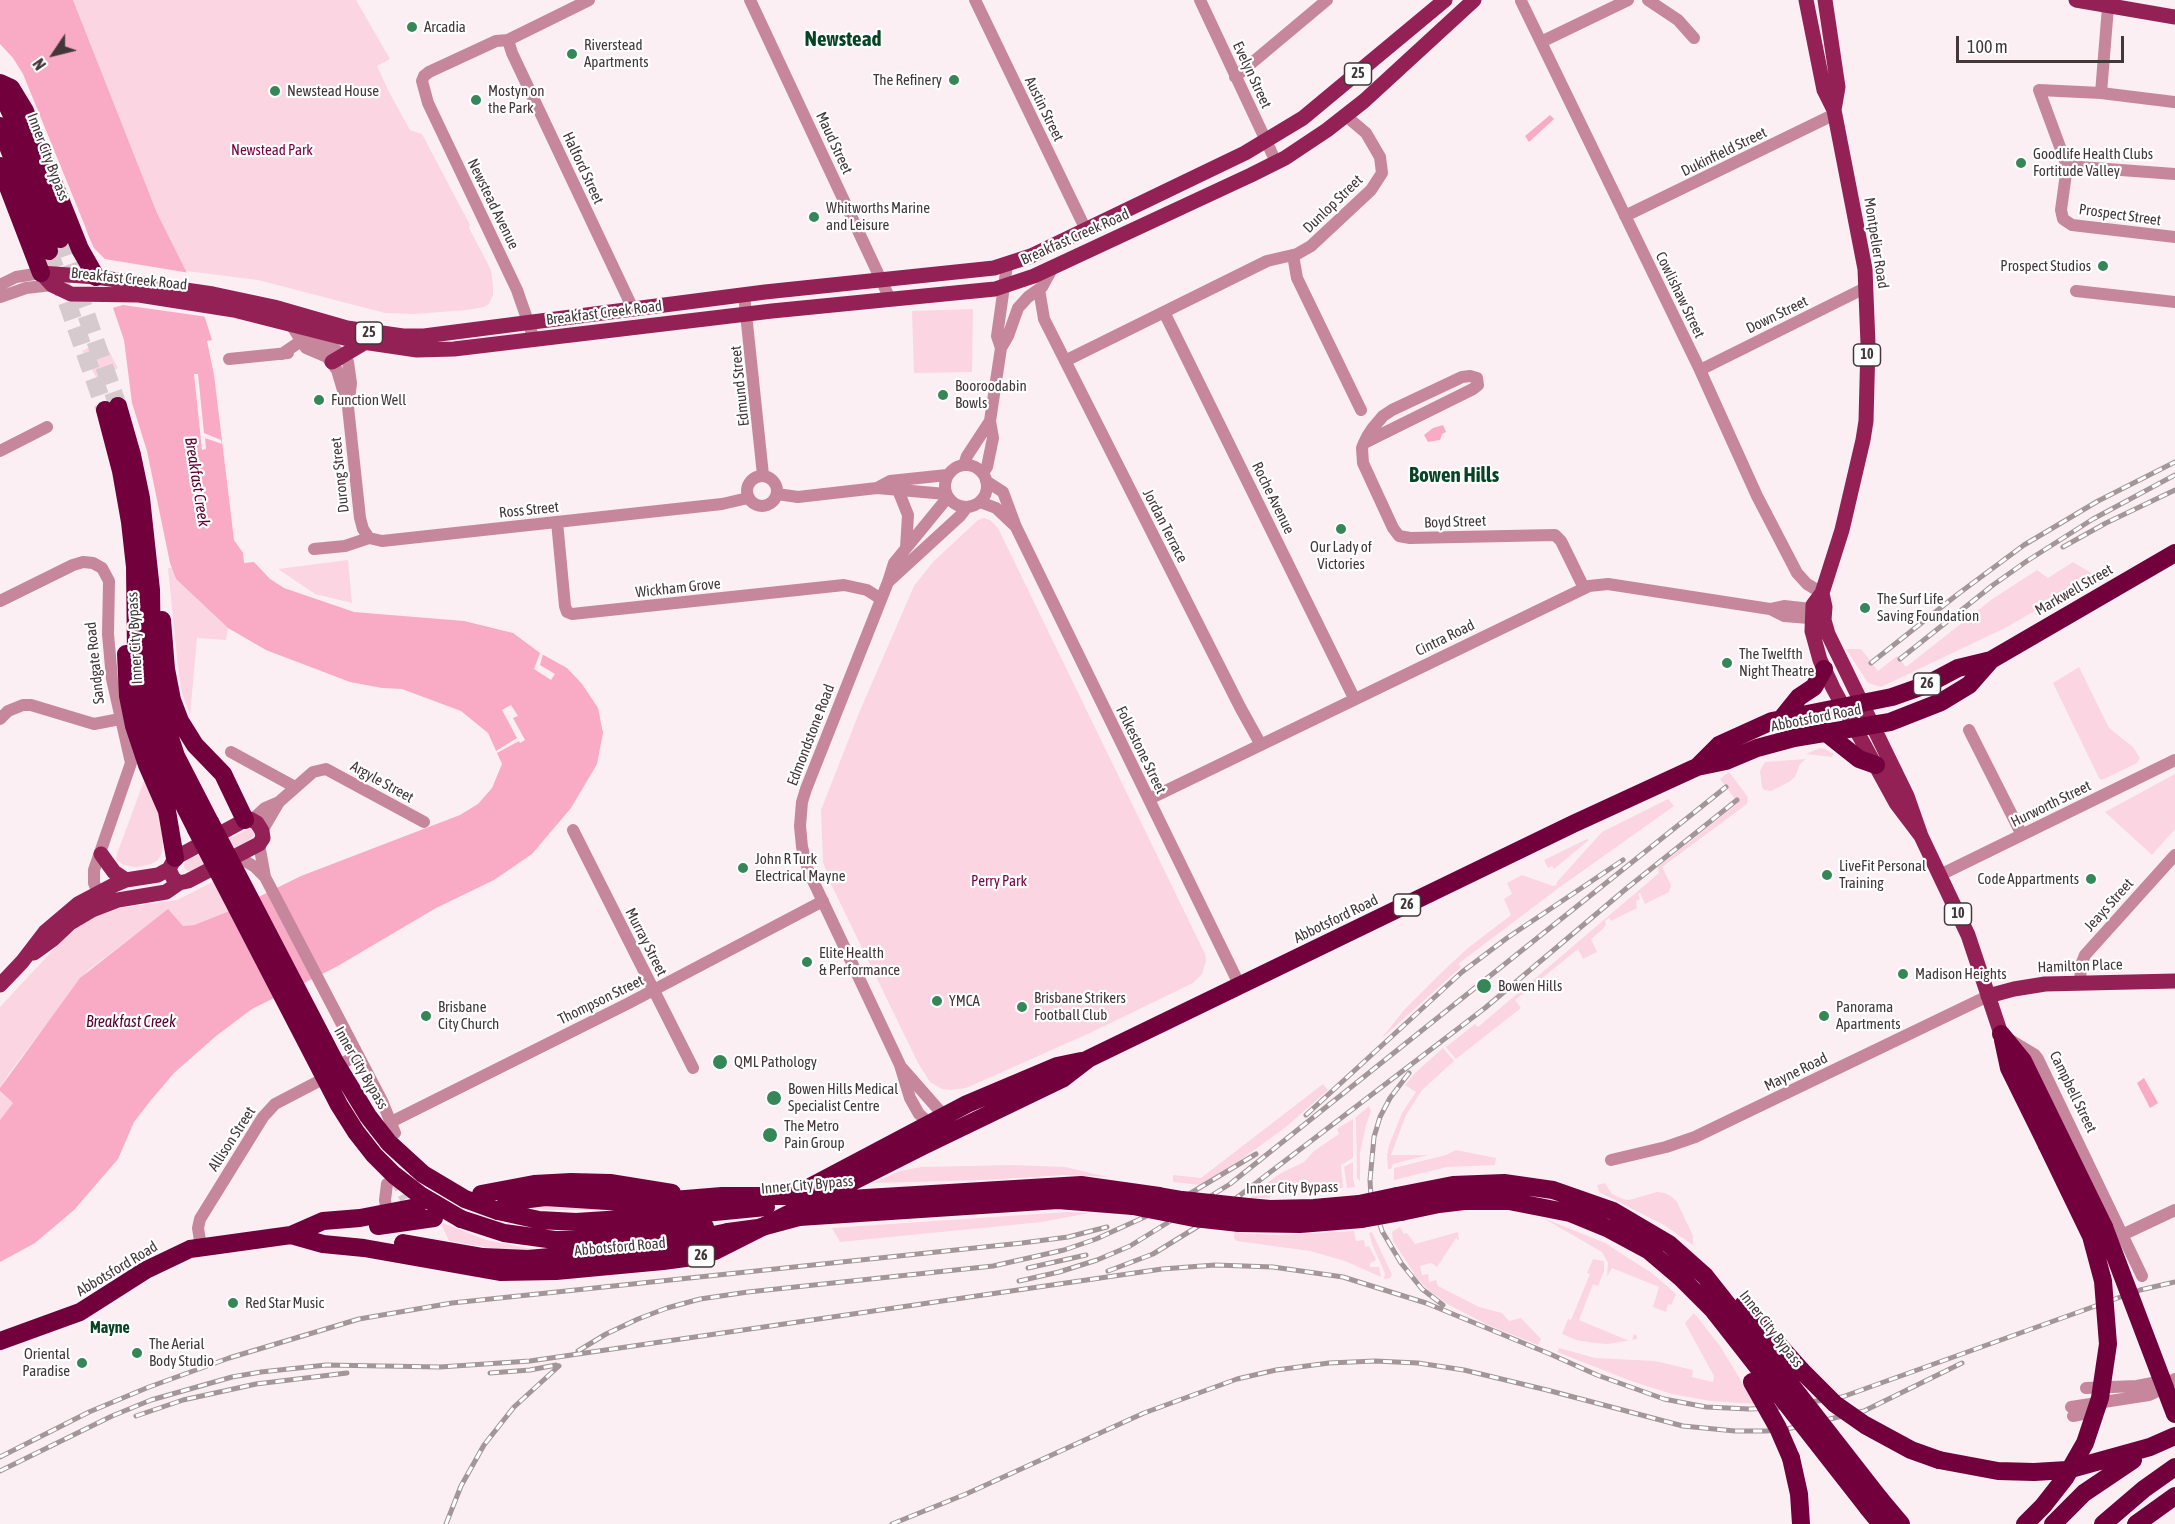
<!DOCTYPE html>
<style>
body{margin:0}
#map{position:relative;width:2175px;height:1524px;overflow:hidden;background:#fceff3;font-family:"Asap Condensed",sans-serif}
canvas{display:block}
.north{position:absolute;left:24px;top:24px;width:60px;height:60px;-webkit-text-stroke:4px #fff;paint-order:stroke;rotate:235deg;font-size:16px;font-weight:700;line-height:24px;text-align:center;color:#43373a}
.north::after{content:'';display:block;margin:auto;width:21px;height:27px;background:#43373a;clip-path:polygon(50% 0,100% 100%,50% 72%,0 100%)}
.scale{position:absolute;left:1956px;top:36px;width:168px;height:27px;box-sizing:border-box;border:3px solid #43373a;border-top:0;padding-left:8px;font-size:18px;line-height:21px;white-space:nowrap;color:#43373a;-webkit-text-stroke:4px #fff;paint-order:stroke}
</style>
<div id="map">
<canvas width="2175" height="1524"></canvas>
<div class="north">N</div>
<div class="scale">100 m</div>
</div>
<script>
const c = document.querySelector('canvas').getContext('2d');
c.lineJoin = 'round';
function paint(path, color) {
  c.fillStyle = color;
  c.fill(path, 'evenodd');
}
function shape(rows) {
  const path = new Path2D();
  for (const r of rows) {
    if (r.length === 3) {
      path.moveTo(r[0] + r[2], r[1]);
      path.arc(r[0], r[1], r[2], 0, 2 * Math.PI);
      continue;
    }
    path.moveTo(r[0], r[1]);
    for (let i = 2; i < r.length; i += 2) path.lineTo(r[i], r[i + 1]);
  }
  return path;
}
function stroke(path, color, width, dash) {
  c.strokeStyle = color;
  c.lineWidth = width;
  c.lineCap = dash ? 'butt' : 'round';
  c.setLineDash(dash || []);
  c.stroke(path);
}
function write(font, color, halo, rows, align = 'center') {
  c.font = font + ' "Asap Condensed",sans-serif';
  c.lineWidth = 4.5;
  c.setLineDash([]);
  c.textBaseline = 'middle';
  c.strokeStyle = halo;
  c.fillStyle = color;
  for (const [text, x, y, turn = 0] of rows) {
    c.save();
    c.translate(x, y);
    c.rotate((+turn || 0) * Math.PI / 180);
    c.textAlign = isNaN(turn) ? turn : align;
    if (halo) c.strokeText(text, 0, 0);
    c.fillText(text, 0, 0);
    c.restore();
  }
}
paint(shape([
 [73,0,356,0,390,59,377,66,389,92,410,130,422,134,470,225,469,228,491,270,493,286,493,295,489,304,484,307,467,310,414,314,385,313,258,280,186,271,157,213],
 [973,309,972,372,914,373,912,311],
 [103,340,118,368,97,379,82,351],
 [984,518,990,520,998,528,1205,954,1206,961,1202,974,1193,983,1090,1033,966,1088,950,1090,942,1089,930,1082,918,1063,829,880,823,862,821,810,859,713,914,586,933,562,978,520],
 [348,560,352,603,315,594,278,569],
 [2073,562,2096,576,2005,628,1881,687,1868,683,1846,649,1861,649,1878,671,1897,656,1906,667,1991,600,2037,570,2048,578],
 [168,568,172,568,176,579,228,628,226,640,197,638,190,715,182,693,178,668],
 [2079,667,2109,728,2133,747,2140,758,2137,763,2102,780,2099,778,2053,683],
 [1820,748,1825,749,1834,754,1832,757,1806,754],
 [1806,759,1800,764,1795,777,1789,782,1771,791,1764,790,1762,787,1760,771,1765,762],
 [1729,772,1748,797,1747,804,1662,867,1671,885,1669,892,1645,904,1640,893,1638,894,1640,899,1636,901,1637,908,1611,921,1609,918,1605,921,1606,924,1603,929,1591,939,1597,952,1583,959,1578,949,1515,1000,1521,1008,1456,1059,1446,1047,1475,1024,1478,1027,1659,873,1658,867,1738,803,1720,779],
 [2175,774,2175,829,2152,855,2105,812],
 [145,778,160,817,163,842,162,853,158,860,151,864,137,867,123,865,116,859,117,854],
 [1668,799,1674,806,1560,887,1466,958,1458,964,1461,967,1381,1039,1404,1010,1442,972,1468,948,1511,915,1504,899,1512,894,1507,883,1522,875,1553,886,1557,885,1556,883,1602,832],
 [250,828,255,834,251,839,193,871,188,871,184,868,184,864,188,860],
 [1587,839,1589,840,1554,869,1552,866,1548,868,1544,860],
 [217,880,232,910,194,925,183,926,168,910,87,971,10,1072,0,1088,0,1007,67,935,88,919,113,909,177,900],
 [1443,1048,1454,1061,1422,1090,1406,1115,1391,1155,1428,1155,1393,1164,1391,1169,1388,1169,1387,1156,1389,1145,1402,1113,1416,1092,1405,1085,1415,1073],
 [1323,1084,1328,1090,1286,1127,1239,1161,1200,1185,1173,1182,1173,1175,1201,1178],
 [0,1091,13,1103,0,1120],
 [1369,1106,1371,1111,1366,1125,1360,1153,1360,1181,1357,1178,1356,1120,1355,1118],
 [1353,1119,1353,1158,1341,1165,1343,1188,1308,1186,1271,1192,1270,1198,1257,1198,1240,1215,1239,1233,1280,1235,1354,1231,1356,1241,1364,1240,1365,1247,1369,1246,1376,1260,1370,1263,1370,1267,1379,1267,1381,1277,1345,1261,1310,1251,1237,1241,1234,1238,1235,1214,1260,1188,1281,1173,1304,1162,1314,1151,1339,1134,1337,1129],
 [1456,1150,1496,1158,1495,1165,1447,1167,1394,1180,1394,1168,1446,1155],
 [1353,1162,1353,1178,1355,1187,1347,1188,1344,1167],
 [1012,1165,1065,1167,1108,1177,1066,1175,983,1180,873,1183,900,1171,921,1167],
 [1605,1183,1612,1194,1623,1199,1629,1200,1657,1192,1665,1193,1672,1197,1677,1202,1693,1236,1693,1245,1664,1225,1599,1192,1597,1185],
 [530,1203,617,1210,547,1210,529,1208],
 [1067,1212,1089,1213,1042,1222,840,1242,832,1228],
 [1543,1218,1605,1243,1653,1274,1676,1294,1671,1305,1668,1304,1666,1312,1653,1307,1659,1287,1612,1268,1607,1277,1608,1263,1602,1252],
 [443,1223,486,1240,543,1251,521,1253,449,1241,442,1226],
 [1400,1227,1404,1234,1407,1233,1415,1244,1458,1232,1459,1241,1456,1238,1437,1267,1431,1263,1420,1266,1422,1275,1428,1274,1429,1282,1436,1280,1438,1286,1479,1307,1502,1313,1509,1321,1521,1318,1541,1339,1538,1345,1488,1325,1449,1305,1429,1291,1413,1274,1414,1273,1393,1241,1392,1232],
 [1372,1232,1392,1275,1390,1278,1384,1279,1385,1273,1372,1244,1369,1233],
 [1593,1259,1604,1261,1604,1271,1598,1286,1593,1284,1579,1320,1627,1340,1632,1340,1634,1334,1637,1336,1637,1339,1608,1344,1594,1343,1576,1340,1562,1334,1568,1319,1571,1320,1590,1274,1587,1273],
 [1694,1313,1720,1346,1755,1404,1710,1401,1672,1394,1631,1381,1557,1352,1559,1348,1595,1358,1655,1361,1693,1370,1692,1377,1713,1382,1714,1376,1685,1323]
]), '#fbd5e1');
paint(shape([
 [0,0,73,0,157,213,186,271,205,318,212,340,207,341,214,375,234,540,243,553,244,563,254,562,270,579,284,588,354,612,464,621,513,633,540,653,567,668,582,684,598,708,603,733,597,764,571,808,532,854,494,880,436,908,336,967,252,1009,216,1036,174,1073,151,1100,134,1122,118,1159,74,1210,35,1243,0,1262,0,1120,13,1103,0,1091,0,1088,80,978,168,909,183,926,194,925,232,910,301,876,460,815,478,804,492,788,502,764,488,733,461,711,402,689,382,688,350,682,266,650,228,628,176,579,170,563,147,451,132,403,124,340,85,226,23,74,13,58,0,44],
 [1550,115,1554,119,1529,142,1525,136],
 [1443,425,1446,432,1442,434,1440,440,1428,442,1424,435,1433,428],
 [2144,1078,2158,1103,2150,1108,2137,1083]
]), '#f9aac5');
paint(shape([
 [87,233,94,248,105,259,190,273,208,317,123,305,109,309,91,254],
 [194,374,198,374,204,433,221,440,222,444,205,438,206,449,202,450],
 [540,653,543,654,540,665,555,674,551,680,534,669],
 [511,705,518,716,513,718,525,740,520,743,519,741,497,753,496,751,517,738,502,710]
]), '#fceff3');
stroke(shape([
 [395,1178,406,1199]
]), '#d7cace', 12, [12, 6]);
stroke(shape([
 [60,239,118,406],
 [49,251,105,410]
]), '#d7cace', 18, [18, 9]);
stroke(shape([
 [750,0,890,299],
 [975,0,1086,230],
 [1200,0,1276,162],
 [1648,0,1678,20,1694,38],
 [1521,1,1700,370,1757,496,1797,573,1807,584,1822,593],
 [508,40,512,53,633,309],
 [1541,42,1628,0],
 [1235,77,1327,0],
 [2101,93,2108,7],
 [2174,102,2101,93,2039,90,2067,166,2061,210,2063,219,2072,225,2175,237],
 [2067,166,2175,174],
 [1625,216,1835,114],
 [1293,255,1297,278,1361,410],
 [0,285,16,277,41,273],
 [1039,289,1044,319,1240,707,1261,745],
 [2076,291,2175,302],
 [744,295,763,475],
 [0,297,26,288,52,285],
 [1164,312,1354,698],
 [290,323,306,348,327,357,337,370,348,407,360,518,363,529,369,538],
 [534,339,517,290,428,103,422,81,424,76,429,72,496,41,508,40,589,0],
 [1001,348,997,336,1007,265],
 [282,354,301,341,333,347,348,362,351,383,349,400],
 [229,359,288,353],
 [1065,361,1267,261,1297,254,1311,246,1371,190,1382,173,1380,157,1366,133,1346,116],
 [1700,370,1867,287],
 [1364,443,1473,389,1478,385,1477,378,1470,376,1462,377,1392,410,1383,416,1372,429,1368,435,1364,443,1362,448,1363,463,1393,528,1399,536,1410,538,1555,535,1561,541,1584,588],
 [0,451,47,427],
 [966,486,21],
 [964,465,967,456,990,421],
 [983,473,987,467,993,438,990,421,1001,348,1008,336,1018,308,1028,297,1042,287,1053,267],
 [762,491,15],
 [986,481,1003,492,1016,527,1240,986],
 [877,488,890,481,947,475],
 [898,490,908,515,906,548],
 [777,494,798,497,877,488,946,494],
 [980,502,996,508,1015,526],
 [557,522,565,606,567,612,572,614,844,585,867,590,881,599],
 [314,549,345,546,369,538,382,541,722,504,748,498],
 [888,582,960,516,967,507],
 [0,601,73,565,83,562,93,563,102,568,109,581,108,634,112,679,131,763,94,870,94,883,101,901],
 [1770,609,1784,606,1820,610],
 [0,719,8,711,23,705,31,705,94,724,120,719],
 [1969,730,2022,835],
 [231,752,295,787],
 [1149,799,1589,586,1608,584,1770,609,1784,616,1821,619],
 [252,820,265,808,279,802,313,772,326,769,424,822],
 [573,830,693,1068],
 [262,831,279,802],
 [259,844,265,877,382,1101,395,1133],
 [237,856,255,867,264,876],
 [1940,875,2175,760],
 [2080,983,2081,965,2085,955,2175,855],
 [2010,1040,2035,1055,2038,1059,2142,1276],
 [902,1068,938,1109,949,1119],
 [391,1122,627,1004,823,901],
 [935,1128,919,1114,910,1098,900,1065,808,870,802,847,800,826,802,802,806,789,888,582,894,563,948,497],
 [1611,1160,1666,1147,1695,1137,1988,996],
 [387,1184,385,1200,387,1214],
 [2122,1235,2175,1210],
 [201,1247,198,1228,200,1219,263,1117,275,1104,319,1081,335,1067,358,1055],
 [2086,1388,2137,1386,2168,1380],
 [2071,1407,2149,1395,2162,1389,2175,1379],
 [2073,1416,2098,1411]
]), '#c6879c', 12);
stroke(shape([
 [1806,0,1824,90,1834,110,1865,269,1868,344,1866,421,1863,440,1842,530,1822,593,1813,605,1812,631,1820,660,1833,688,1896,803,1921,836],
 [1825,0,1838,87,1834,110],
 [2076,0,2175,17],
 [41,273,52,285,71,294,139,295,234,310,356,341,417,350,454,349,772,311,995,289,1034,276,1251,175,1285,158,1327,130,1364,101,1474,0],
 [41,273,96,277,213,294,274,307,347,328,403,336,424,336,765,292,994,268,1031,256,1245,153,1303,118,1445,0],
 [332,362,364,343],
 [1822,593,1825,607,1824,620,1828,634,1907,796,1921,836,1968,935,2001,1034],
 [245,820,250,819,257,823,262,831,263,838,259,844,188,881,179,883,173,878,169,869,175,858,245,820],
 [101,854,114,872,126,880],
 [34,953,52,940,70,923,92,910,118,900,166,892,179,883],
 [0,985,22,962,45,932,78,904,114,885,126,880,158,875,169,869],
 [1988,996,2014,989,2045,984,2175,981]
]), '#932155', 15);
stroke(shape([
 [0,83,11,88,25,111,80,249,96,277],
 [0,90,16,124,60,239],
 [0,126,49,251],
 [0,166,41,273],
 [118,406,132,455,141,498,151,590,152,658,158,701,176,756,210,822],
 [105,410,121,471,130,522,135,567,136,655,141,695,150,731,160,758,196,829],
 [162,620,166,669,172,700,180,721,195,745,223,774,245,820],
 [126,654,128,696,134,726,147,765,167,811,175,858],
 [1782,718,1799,697,1814,687,1824,669],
 [1825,732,1859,759,1876,765],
 [1697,767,1719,745,1772,721,1892,697,1926,685,1958,668,1991,660],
 [2001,1034,2023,1061,2104,1227],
 [2003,1040,2009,1068,2047,1145],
 [810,1187,967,1104,1057,1066,1081,1061],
 [481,1194,534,1184,571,1182,610,1183,672,1193],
 [1397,1196,1453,1185,1504,1183,1553,1190,1613,1211,1669,1244,1705,1276,1784,1376],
 [833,1200,1081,1185,1159,1196],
 [506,1202,545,1197,639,1203,661,1201],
 [1248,1207,1270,1209,1314,1208,1359,1204],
 [498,1211,539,1220,576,1222,684,1215],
 [1401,1212,1439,1204,1464,1201,1509,1201,1570,1213,1609,1229,1648,1250,1681,1278,1713,1310,1767,1379],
 [799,1217,1058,1200,1133,1206],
 [461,1219,504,1233,555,1240,570,1240,705,1227],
 [1239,1223,1300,1224,1362,1219],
 [378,1226,434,1218],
 [291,1235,323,1244,364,1248,500,1272,556,1271,663,1261,700,1256,715,1251,923,1146,1062,1079,1088,1059,1573,824,1697,767,1726,761,1757,748,1794,738,1890,722,1941,702,1969,685,1991,660,2175,553],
 [403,1243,483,1257,528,1259,649,1248,728,1232],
 [1743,1305,1801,1370],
 [0,1341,80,1312,146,1270,190,1249,291,1235,323,1221,360,1218,417,1207],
 [1791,1458,1799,1494,1801,1524],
 [1939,1460,1998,1471,2034,1472,2067,1470,2150,1447,2175,1436],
 [1880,1499,1901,1524],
 [1868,1508,1881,1524],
 [2053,1524,2084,1493,2133,1460],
 [2103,1524,2144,1489,2175,1467],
 [2136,1524,2175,1496]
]), '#72003d', 18);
const rail = shape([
 [2063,547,2106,523,2175,490],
 [1900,659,1993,585,2027,561,2093,519,2175,475],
 [1871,663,1958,594,2024,545,2098,501,2175,462],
 [1409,1073,1390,1098,1380,1117,1374,1137,1370,1180,1371,1197,1382,1231,1401,1263,1422,1289,1443,1305],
 [1306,1115,1462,972,1507,938,1623,860],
 [1028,1268,1086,1255],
 [1108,1271,1153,1254,1205,1222,1485,1008,1627,888,1737,800],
 [1019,1281,1059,1272,1097,1260,1130,1246,1230,1184,1726,787],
 [578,1351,606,1334,638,1319,667,1308,700,1299,748,1292,993,1266,1064,1250,1096,1239,1169,1206,1256,1154],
 [490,1373,530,1370,556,1365],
 [136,1416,183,1400,256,1384,347,1373],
 [0,1457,89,1412,149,1387,229,1358,359,1319,452,1303,1022,1243,1068,1237,1107,1227],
 [0,1471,112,1416,151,1400,232,1377,261,1372,326,1365,440,1367,530,1361,1162,1269,1215,1265,1273,1267,1343,1277,1426,1303,1550,1354,1597,1375,1664,1399,1706,1407,1749,1409,1774,1408,1842,1397,2140,1290,2175,1282],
 [446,1524,461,1486,484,1445,514,1407,559,1366],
 [892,1524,966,1494,1144,1413,1237,1379,1276,1370,1329,1363,1375,1361,1418,1363,1464,1370,1547,1390,1683,1426,1735,1431,1766,1431,1787,1429,1864,1411,1962,1363]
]);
stroke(rail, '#a29699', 5);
stroke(rail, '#fff', 3, [9]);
stroke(shape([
 [210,822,335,1062,368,1116,389,1143,423,1174,465,1199,498,1211],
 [196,829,339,1105,356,1132,374,1155,394,1175,420,1195,461,1219],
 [1159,1196,1182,1200,1248,1207],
 [661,1201,722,1196,791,1196,833,1200],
 [1359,1204,1397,1196],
 [1133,1206,1194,1218,1239,1223],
 [684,1215,766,1207],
 [1362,1219,1401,1212],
 [2104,1227,2175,1414],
 [728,1232,758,1228,799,1217],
 [1801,1370,1835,1404,1865,1425,1911,1450,1939,1460],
 [1784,1376,1880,1499],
 [1767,1379,1868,1508],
 [1752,1382,1778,1428,1791,1458],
 [2025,1524,2043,1506,2065,1478,2085,1443,2100,1398,2108,1344,2103,1281,2091,1236,2047,1145]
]), '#72003d', 18);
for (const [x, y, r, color] of [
 [412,27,6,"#368757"],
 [572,54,6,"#368757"],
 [954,80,6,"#368757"],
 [275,91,6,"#368757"],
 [476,100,6,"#368757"],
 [2021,163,6,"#368757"],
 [814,217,6,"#368757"],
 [2103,266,6,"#368757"],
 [943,395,6,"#368757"],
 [319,400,6,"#368757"],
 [1341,529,6,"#368757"],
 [1865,608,6,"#368757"],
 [1727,663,6,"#368757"],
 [743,868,6,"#368757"],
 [1827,875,6,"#368757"],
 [2091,879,6,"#368757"],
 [807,962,6,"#368757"],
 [1903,974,6,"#368757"],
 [1484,986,8,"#368757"],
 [937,1001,6,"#368757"],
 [1022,1007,6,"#368757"],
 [426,1016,6,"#368757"],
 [1824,1016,6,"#368757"],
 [720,1062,8,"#368757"],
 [774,1098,8,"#368757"],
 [770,1135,8,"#368757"],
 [233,1303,6,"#368757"],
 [137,1353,6,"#368757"],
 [82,1363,6,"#368757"]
]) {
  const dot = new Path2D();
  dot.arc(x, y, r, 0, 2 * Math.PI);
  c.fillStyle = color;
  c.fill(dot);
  stroke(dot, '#fff', 2);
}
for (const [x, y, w] of [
 [1358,74,27],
 [369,333,27],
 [1867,355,27],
 [1927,684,27],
 [1407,905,27],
 [1958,914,27],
 [701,1256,27]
]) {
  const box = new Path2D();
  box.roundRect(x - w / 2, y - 11, w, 22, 4.5);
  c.fillStyle = '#fff';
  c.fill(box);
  stroke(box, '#43373a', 1.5);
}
write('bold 14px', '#43373a', null, [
 ["25",1358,74],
 ["25",369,333],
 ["10",1867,355],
 ["26",1927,684],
 ["26",1407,905],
 ["10",1958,914],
 ["26",701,1256]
]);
write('15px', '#43373a', '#fff', [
 ["Arcadia",424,27],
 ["Riverstead",584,45],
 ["Apartments",584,62],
 ["The Refinery",942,80,"right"],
 ["Newstead House",287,91],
 ["Mostyn on",488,91],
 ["the Park",488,108],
 ["Goodlife Health Clubs",2033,154],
 ["Fortitude Valley",2033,171],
 ["Whitworths Marine",826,208],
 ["and Leisure",826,225],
 ["Prospect Studios",2091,266,"right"],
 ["Booroodabin",955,386],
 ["Bowls",955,403],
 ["Function Well",331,400],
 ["Our Lady of",1341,547,"center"],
 ["Victories",1341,564,"center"],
 ["The Surf Life",1877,599],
 ["Saving Foundation",1877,616],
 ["The Twelfth",1739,654],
 ["Night Theatre",1739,671],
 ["John R Turk",755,859],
 ["Electrical Mayne",755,876],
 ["LiveFit Personal",1839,866],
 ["Training",1839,883],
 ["Code Appartments",2079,879,"right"],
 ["Elite Health",819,953],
 ["& Performance",819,970],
 ["Madison Heights",1915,974],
 ["Bowen Hills",1498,986],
 ["Brisbane Strikers",1034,998],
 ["Football Club",1034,1015],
 ["YMCA",949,1001],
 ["Brisbane",438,1007],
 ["City Church",438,1024],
 ["Panorama",1836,1007],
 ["Apartments",1836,1024],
 ["QML Pathology",734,1062],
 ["Bowen Hills Medical",788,1089],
 ["Specialist Centre",788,1106],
 ["The Metro",784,1126],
 ["Pain Group",784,1143],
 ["Red Star Music",245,1303],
 ["The Aerial",149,1344],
 ["Body Studio",149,1361],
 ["Oriental",70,1354,"right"],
 ["Paradise",70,1371,"right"]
], 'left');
write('15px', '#43373a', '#fff', [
 ["Evelyn Street",1252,75,65],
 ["Austin Street",1044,109,64],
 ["Maud Street",834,143,65],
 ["Dukinfield Street",1724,152,-26],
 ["Inner City Bypass",48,157,69],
 ["Halford Street",583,168,65],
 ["Newstead Avenue",493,204,64],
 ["Dunlop Street",1333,204,-44],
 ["Prospect Street",2120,215,8],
 ["Breakfast Creek Road",1075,237,-24],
 ["Montpelier Road",1876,243,81],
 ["Breakfast Creek Road",129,279,6],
 ["Cowlishaw Street",1680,295,64],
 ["Breakfast Creek Road",604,313,-7],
 ["Down Street",1777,315,-26],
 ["Edmund Street",740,386,-96],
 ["Durong Street",340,475,-96],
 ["Roche Avenue",1273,498,64],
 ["Ross Street",529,510,-6],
 ["Boyd Street",1455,522,-2],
 ["Jordan Terrace",1165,526,63],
 ["Wickham Grove",678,588,-6],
 ["Markwell Street",2074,590,-30],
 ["Inner City Bypass",135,638,-93],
 ["Cintra Road",1445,638,-26],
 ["Sandgate Road",95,663,-96],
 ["Abbotsford Road",1816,718,-11],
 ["Edmondstone Road",811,735,-69],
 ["Folkestone Street",1141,750,64],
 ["Argyle Street",382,782,29],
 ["Hurworth Street",2051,804,-26],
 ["Jeays Street",2109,905,-48],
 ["Abbotsford Road",1336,919,-26],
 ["Murray Street",646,942,63],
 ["Hamilton Place",2080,966,-2],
 ["Thompson Street",601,1000,-26],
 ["Inner City Bypass",361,1068,60],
 ["Mayne Road",1796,1072,-26],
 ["Campbell Street",2073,1092,64],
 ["Allison Street",232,1139,-57],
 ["Inner City Bypass",807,1185,-5],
 ["Inner City Bypass",1292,1188,-1],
 ["Abbotsford Road",620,1247,-5],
 ["Abbotsford Road",117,1269,-31],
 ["Inner City Bypass",1771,1329,52]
]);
write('15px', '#770040', '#fff', [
 ["Newstead Park",272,150],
 ["Perry Park",999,881]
]);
write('italic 16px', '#57002d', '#fff', [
 ["Breakfast Creek",197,482,81],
 ["Breakfast Creek",131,1022]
]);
write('bold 16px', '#074425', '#fff', [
 ["Mayne",110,1328]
]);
write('bold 21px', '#074425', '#fff', [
 ["Newstead",843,39],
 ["Bowen Hills",1454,475]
]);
</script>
